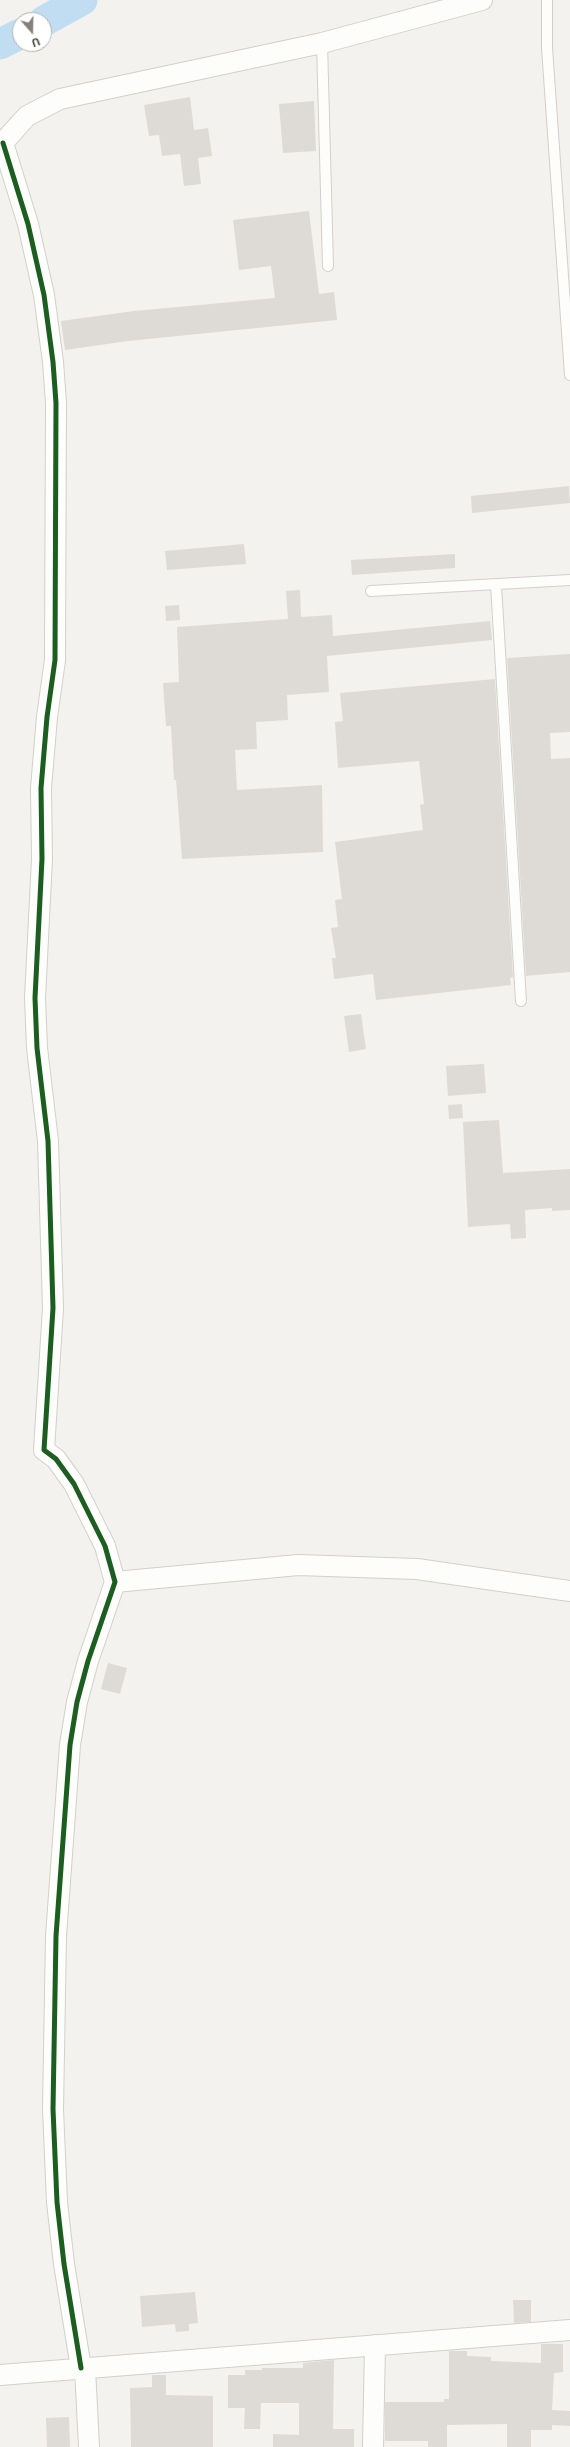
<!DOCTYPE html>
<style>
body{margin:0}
#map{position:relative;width:570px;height:2447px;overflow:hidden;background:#f4f2ee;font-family:"Open Sans",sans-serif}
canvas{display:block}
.north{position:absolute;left:12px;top:12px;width:40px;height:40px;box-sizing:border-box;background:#fff;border:1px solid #b7b4b0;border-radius:50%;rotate:160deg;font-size:11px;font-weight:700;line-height:16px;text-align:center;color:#4b4439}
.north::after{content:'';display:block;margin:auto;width:14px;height:18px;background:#868178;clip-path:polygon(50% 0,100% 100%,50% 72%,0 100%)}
</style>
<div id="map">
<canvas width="570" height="2447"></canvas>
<div class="north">U</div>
</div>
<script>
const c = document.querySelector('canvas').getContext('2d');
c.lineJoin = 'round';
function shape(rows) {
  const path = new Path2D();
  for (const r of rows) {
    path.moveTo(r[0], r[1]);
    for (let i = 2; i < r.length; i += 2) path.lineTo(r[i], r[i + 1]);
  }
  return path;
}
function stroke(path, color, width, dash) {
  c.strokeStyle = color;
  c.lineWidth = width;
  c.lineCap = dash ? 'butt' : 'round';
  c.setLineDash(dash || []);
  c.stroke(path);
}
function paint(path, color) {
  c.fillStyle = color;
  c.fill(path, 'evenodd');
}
stroke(shape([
 [44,21,82,0],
 [0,44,20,34]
]), '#c0ddf1', 31);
paint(shape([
 [190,97,194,130,208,128,212,156,198,158,201,184,184,186,180,154,162,156,159,135,149,136,144,105],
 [314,101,316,151,283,153,279,104],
 [309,211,319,294,334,292,337,320,128,341,65,350,61,321,134,311,275,298,271,266,239,270,233,220],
 [569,486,570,503,472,513,471,496],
 [244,544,246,564,167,570,165,551],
 [455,554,455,568,352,575,351,560],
 [300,590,301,617,332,615,333,636,490,621,492,640,327,656,329,692,287,695,288,720,256,722,257,749,235,750,237,790,322,785,323,852,182,859,176,780,174,780,171,726,166,726,163,683,179,682,177,627,288,619,286,591],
 [179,605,180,620,166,621,165,606],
 [570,654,570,732,550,733,551,759,570,758,570,972,526,976,507,658],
 [495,679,513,977,510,978,511,985,376,1000,373,974,334,979,332,958,336,958,331,928,338,927,335,900,342,899,335,842,423,830,420,805,424,804,419,761,338,768,335,722,343,721,340,693],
 [361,1014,366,1049,349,1052,344,1016],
 [484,1064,486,1093,448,1096,446,1066],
 [462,1104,463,1118,449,1119,448,1105],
 [499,1120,503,1173,570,1169,570,1210,552,1211,552,1208,525,1210,526,1238,511,1239,510,1224,468,1227,463,1122],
 [108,1663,127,1668,120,1694,101,1689],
 [195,2292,198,2323,189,2324,189,2331,176,2332,175,2324,142,2327,140,2296],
 [513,2300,531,2300,531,2322,514,2323],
 [541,2344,563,2344,563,2372,554,2373,552,2410,570,2411,570,2426,552,2425,552,2430,531,2430,531,2447,507,2447,507,2424,447,2425,447,2447,428,2447,428,2441,385,2441,385,2402,444,2402,444,2399,449,2399,449,2351,467,2351,467,2356,491,2357,491,2361,541,2363],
 [334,2360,333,2429,354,2429,354,2447,273,2447,273,2434,299,2435,299,2403,261,2403,260,2429,244,2429,245,2408,228,2408,228,2375,245,2375,245,2370,262,2370,262,2368,303,2368,303,2363],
 [152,2375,166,2375,166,2395,213,2396,213,2447,131,2447,130,2388,152,2387],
 [69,2417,70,2447,47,2447,46,2418]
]), '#dedbd6');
const lane = shape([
 [547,0,547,48,570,375],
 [322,43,328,266],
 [496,585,521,1001],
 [371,591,570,580]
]);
const street = shape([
 [3,143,28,224,44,295,53,362,56,403,55,660,47,717,41,788,42,859,35,998,37,1048,48,1141,53,1308,44,1450,56,1459,74,1484,105,1546,115,1582,88,1661,77,1702,70,1745,56,1936,53,2109,57,2202,64,2264,81,2368],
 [0,146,27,116,60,99,322,43,482,0],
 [115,1582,298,1565,417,1569,570,1591],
 [85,2368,89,2447],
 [0,2375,570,2330],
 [373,2447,375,2345]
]);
stroke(lane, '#d2d0cb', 12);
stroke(street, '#d2d0cb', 22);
stroke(lane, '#fdfdfc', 10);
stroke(street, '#fdfdfc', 20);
stroke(shape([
 [3,143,28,224,44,295,53,362,56,403,55,660,47,717,41,788,42,859,35,998,37,1048,48,1141,53,1308,44,1450,56,1459,74,1484,105,1546,115,1582,88,1661,77,1702,70,1745,56,1936,53,2109,57,2202,64,2264,81,2368]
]), '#1b5e20', 5);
</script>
